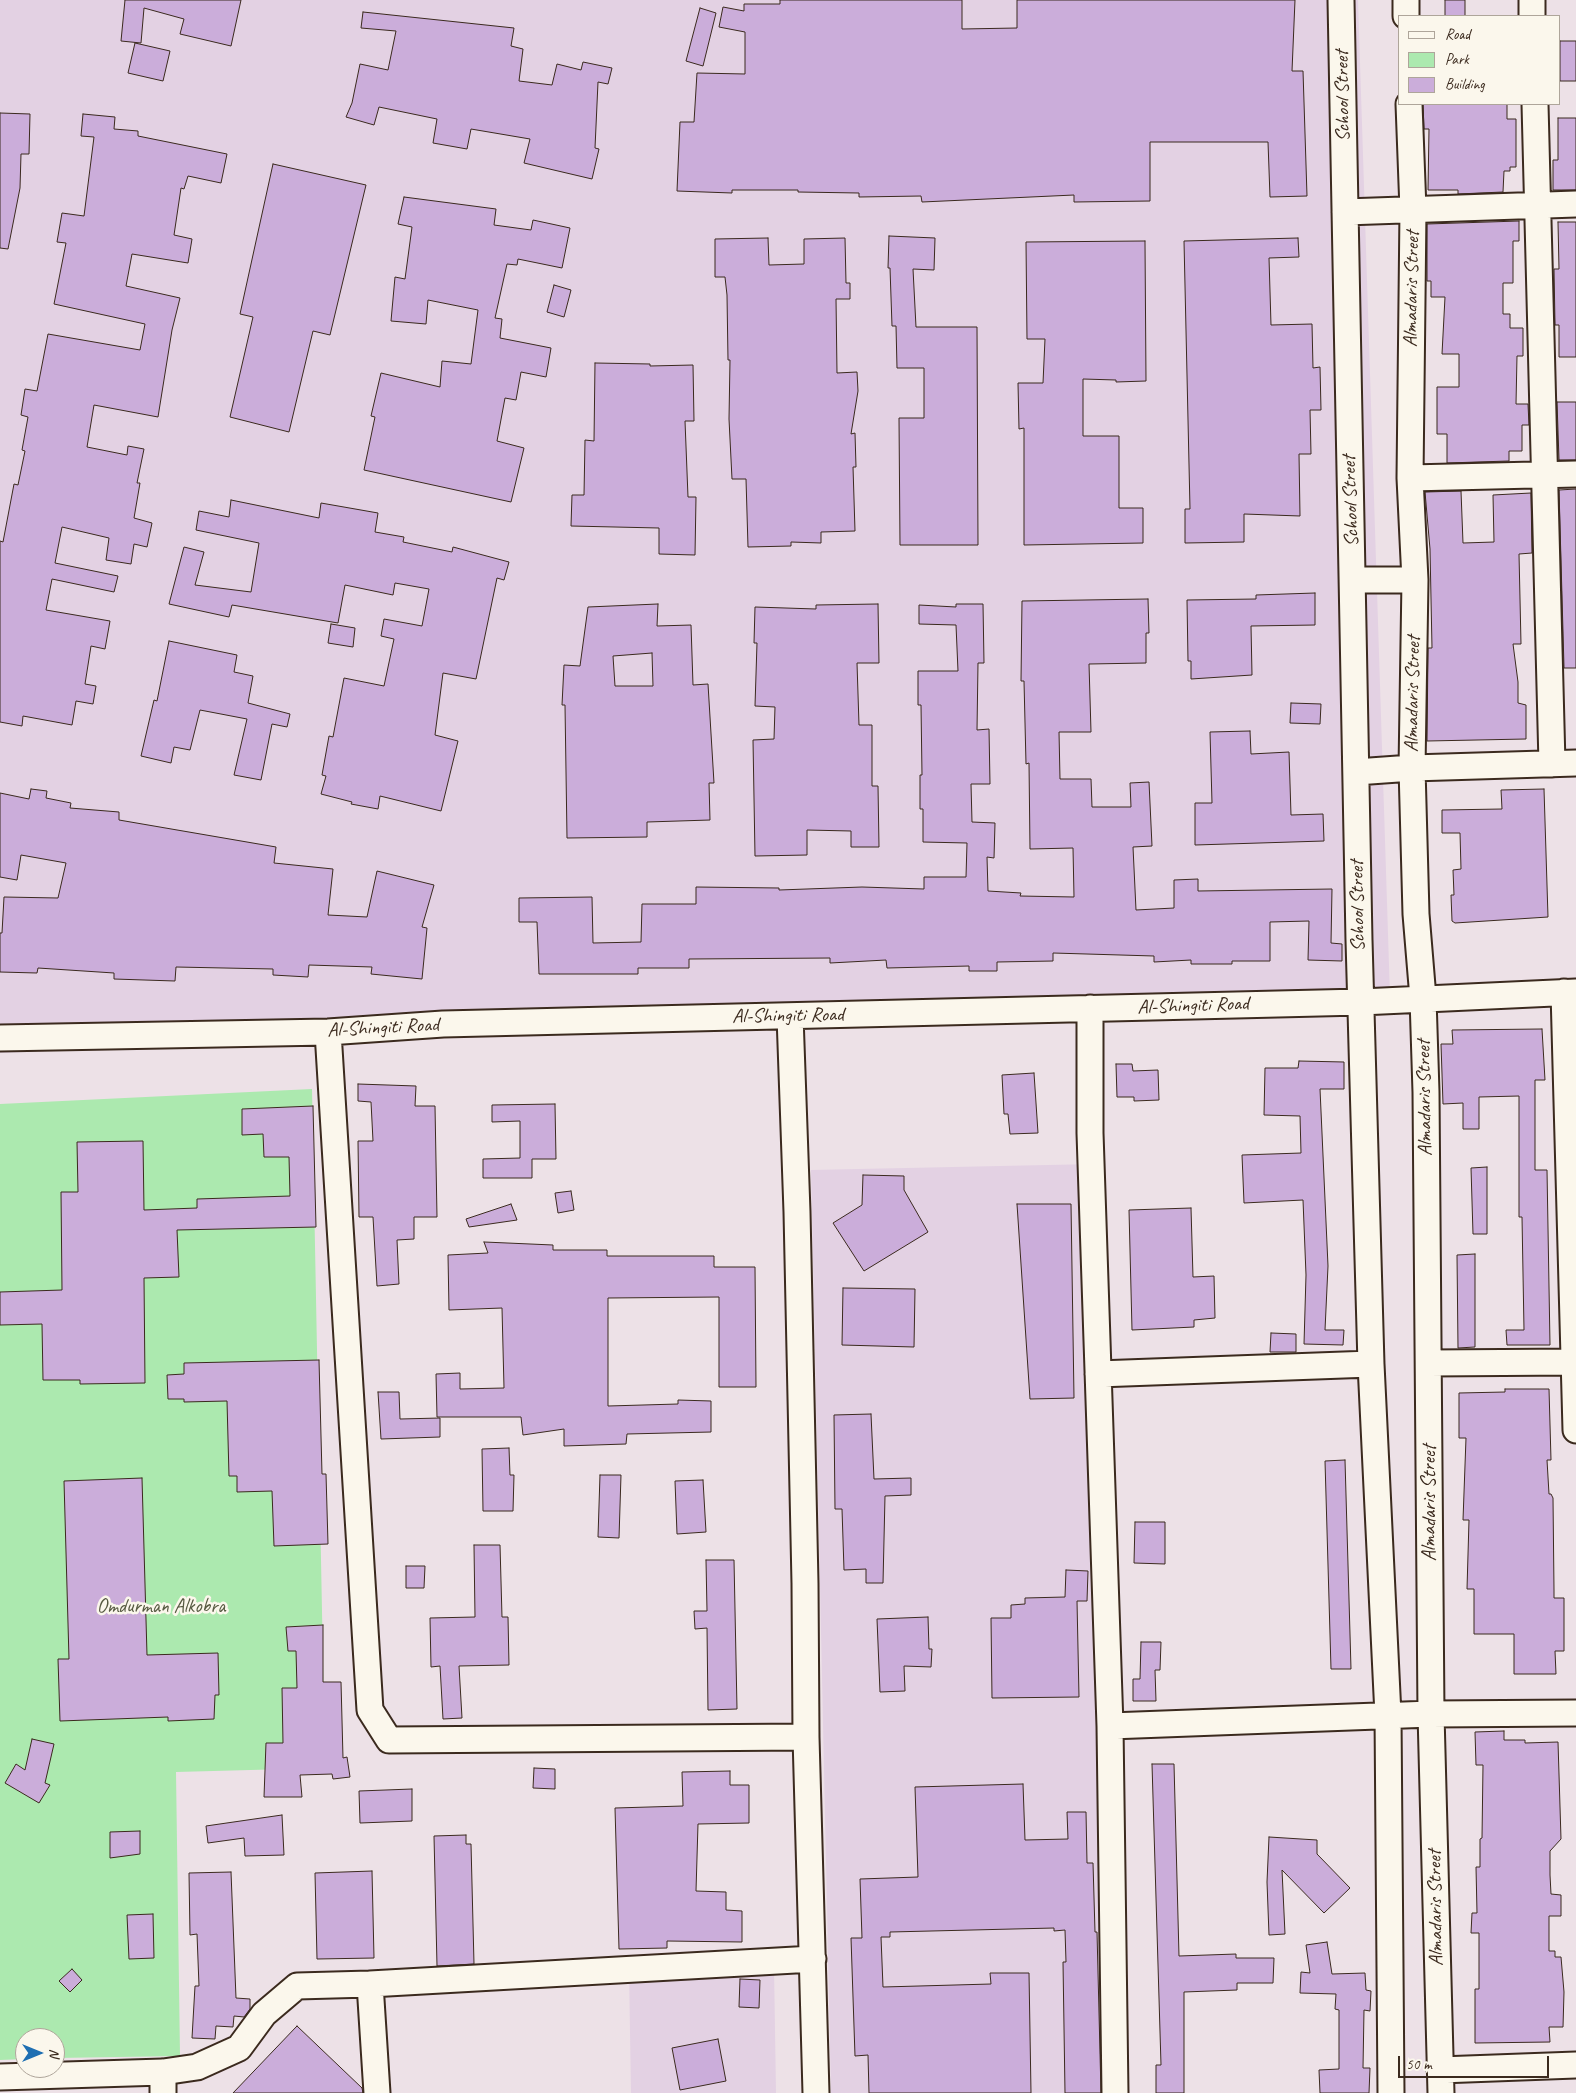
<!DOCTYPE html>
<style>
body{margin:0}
#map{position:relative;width:1576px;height:2093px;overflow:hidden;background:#ede1e7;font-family:Caveat,sans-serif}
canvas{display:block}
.legend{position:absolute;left:1398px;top:15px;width:162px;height:90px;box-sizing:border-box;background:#fbf7ec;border:1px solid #aea59a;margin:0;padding:6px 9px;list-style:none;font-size:15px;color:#3b2a1e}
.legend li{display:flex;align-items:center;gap:10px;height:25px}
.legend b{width:25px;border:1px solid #aea59a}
.north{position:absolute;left:15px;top:2028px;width:50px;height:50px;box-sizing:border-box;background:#fbf7ec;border:1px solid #aea59a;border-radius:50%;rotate:90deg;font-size:14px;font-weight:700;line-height:20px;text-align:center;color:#3b2a1e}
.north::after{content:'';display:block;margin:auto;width:18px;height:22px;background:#1f6fb2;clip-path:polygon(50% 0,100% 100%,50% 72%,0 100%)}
.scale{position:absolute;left:1398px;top:2056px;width:151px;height:22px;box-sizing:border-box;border:2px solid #3b2a1e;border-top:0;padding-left:6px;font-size:15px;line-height:18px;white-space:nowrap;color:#3b2a1e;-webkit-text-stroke:4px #fbf7ec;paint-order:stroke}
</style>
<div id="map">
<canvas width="1576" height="2093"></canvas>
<ul class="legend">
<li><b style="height:6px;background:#fbf7ec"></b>Road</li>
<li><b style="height:14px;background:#ace9af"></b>Park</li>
<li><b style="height:14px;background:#cbadda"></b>Building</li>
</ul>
<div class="north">N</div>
<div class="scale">50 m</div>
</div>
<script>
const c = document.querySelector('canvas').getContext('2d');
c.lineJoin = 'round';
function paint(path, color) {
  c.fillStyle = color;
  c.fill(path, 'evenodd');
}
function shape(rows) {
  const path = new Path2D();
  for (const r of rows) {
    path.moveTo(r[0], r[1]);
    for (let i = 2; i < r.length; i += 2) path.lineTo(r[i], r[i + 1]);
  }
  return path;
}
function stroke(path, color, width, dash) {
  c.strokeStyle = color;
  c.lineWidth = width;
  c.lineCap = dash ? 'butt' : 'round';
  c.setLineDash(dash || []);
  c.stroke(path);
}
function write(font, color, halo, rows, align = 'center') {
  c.font = font + ' Caveat,sans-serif';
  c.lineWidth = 5;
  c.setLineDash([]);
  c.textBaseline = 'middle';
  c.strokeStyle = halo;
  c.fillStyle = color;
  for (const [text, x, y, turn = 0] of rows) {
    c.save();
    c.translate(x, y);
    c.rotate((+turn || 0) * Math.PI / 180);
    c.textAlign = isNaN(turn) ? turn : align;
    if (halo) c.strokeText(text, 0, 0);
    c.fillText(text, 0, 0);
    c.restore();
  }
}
paint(shape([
 [0,0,1358,0,1390,996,0,1053],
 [1095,1164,1115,2093,831,2093,811,1170],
 [774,1967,776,2093,631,2093,629,1970]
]), '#e3d1e3');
paint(shape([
 [312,1089,325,1768,176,1772,180,2056,55,2058,55,2038,25,2038,25,2059,0,2060,0,1104]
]), '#ace9af');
const building = shape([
 [125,0,241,0,231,46,180,34,184,19,144,8,141,43,121,41,125,0],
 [780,0,962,0,962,29,1017,28,1017,0,1295,0,1292,71,1303,71,1307,196,1270,197,1268,142,1150,142,1150,201,1074,202,1074,195,922,202,921,196,859,197,859,193,798,192,798,190,732,190,732,193,677,191,680,122,694,122,697,73,745,74,745,32,719,27,723,7,744,11,744,4,780,4,780,0],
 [1445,0,1465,0,1465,16,1445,16,1445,0],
 [700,8,716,13,703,66,686,61,700,8],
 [363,12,514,28,511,46,523,49,519,81,552,85,557,64,581,70,583,62,612,68,608,84,598,82,595,148,599,149,592,179,524,163,530,139,471,129,467,149,433,143,437,119,379,107,374,125,346,117,352,103,360,64,388,70,396,31,361,28,363,12],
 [1560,41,1576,41,1576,81,1560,81,1560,41],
 [135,43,170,51,163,81,128,73,135,43],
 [1423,104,1507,104,1507,119,1516,119,1516,167,1510,167,1510,171,1504,171,1503,192,1458,194,1458,190,1428,190,1429,129,1424,129,1423,104],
 [0,113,30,114,29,154,21,154,20,188,8,249,0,248,0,113],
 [83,114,115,117,114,129,138,131,138,136,227,154,221,183,188,176,184,189,181,188,174,235,192,239,188,263,132,254,126,286,180,298,172,330,158,417,94,405,87,447,127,455,128,446,144,449,137,483,140,483,134,518,152,523,147,547,134,544,131,564,106,560,109,538,62,527,55,563,118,576,114,592,52,579,46,610,110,621,105,649,91,646,85,684,96,686,93,704,76,701,72,725,23,716,22,726,0,722,0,541,3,542,14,484,18,485,25,451,22,450,28,417,21,415,25,389,37,391,48,334,140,350,145,324,54,304,66,243,57,242,62,213,84,216,94,137,81,136,83,114],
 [1558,118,1576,118,1576,190,1553,190,1553,160,1558,160,1558,118],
 [273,164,366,185,330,335,313,331,289,432,230,417,253,317,240,314,273,164],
 [404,197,496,209,494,225,531,230,533,220,570,228,562,268,518,259,517,265,507,264,495,318,502,319,500,338,551,348,546,377,521,372,516,400,505,398,497,441,524,448,511,502,364,470,375,417,371,416,381,373,440,387,442,361,471,364,478,310,428,300,426,324,391,321,395,277,405,279,412,227,398,224,404,197],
 [1519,221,1519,241,1513,241,1513,283,1503,283,1503,314,1510,314,1510,328,1523,328,1523,356,1517,356,1516,404,1528,404,1529,425,1522,425,1522,451,1509,451,1509,461,1447,463,1447,434,1437,434,1437,387,1459,387,1459,354,1442,354,1445,297,1431,297,1431,281,1427,281,1427,224,1519,221],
 [1558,222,1576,222,1576,357,1559,357,1559,325,1555,325,1554,269,1559,269,1558,222],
 [889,236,935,238,934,270,913,269,916,327,977,327,978,545,900,545,899,418,924,418,924,368,897,368,896,326,892,326,890,268,888,268,889,236],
 [768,238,769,265,804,264,804,239,845,238,846,283,850,283,850,299,836,299,837,373,857,372,858,391,851,434,855,433,856,467,853,467,855,531,821,532,821,543,791,542,791,546,748,547,746,479,732,479,729,419,730,360,728,360,727,295,725,277,715,277,715,239,768,238],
 [1298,238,1299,257,1269,258,1271,325,1312,324,1313,368,1320,367,1321,410,1310,410,1311,454,1299,454,1300,516,1244,514,1244,542,1185,543,1185,509,1190,509,1184,241,1298,238],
 [1145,241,1146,381,1116,382,1116,380,1083,379,1083,436,1119,436,1119,508,1143,508,1143,543,1024,545,1024,428,1019,429,1018,383,1043,383,1045,339,1027,339,1026,242,1145,241],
 [554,285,571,290,564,317,547,312,554,285],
 [595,363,650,364,650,366,693,365,694,421,685,421,688,497,696,497,695,555,659,554,659,528,571,526,572,495,584,495,585,440,594,441,595,363],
 [1557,402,1576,402,1576,460,1559,460,1557,402],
 [1576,489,1576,668,1564,668,1559,490,1576,489],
 [1461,491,1463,543,1494,542,1493,495,1531,493,1532,553,1519,554,1521,644,1513,644,1518,682,1518,703,1526,705,1526,739,1427,741,1428,648,1432,648,1430,549,1425,492,1461,491],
 [231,500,319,518,321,503,378,513,375,532,404,537,403,542,452,552,453,547,509,562,504,580,497,578,476,679,443,673,435,735,458,741,441,811,380,796,378,809,351,804,352,802,321,794,326,776,322,775,329,736,333,737,344,678,384,686,394,639,381,636,384,619,422,626,429,589,395,583,393,595,345,585,338,623,232,605,229,617,169,604,184,547,204,552,195,585,251,592,259,543,196,530,199,511,229,517,231,500],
 [1315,593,1315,625,1251,626,1252,675,1191,679,1191,661,1188,661,1187,600,1256,599,1256,595,1315,593],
 [1148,599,1149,633,1146,633,1146,663,1089,664,1091,732,1059,732,1060,779,1091,779,1092,807,1131,807,1130,783,1149,782,1152,846,1133,847,1136,910,1174,908,1174,880,1198,879,1198,891,1332,889,1331,943,1342,944,1342,961,1308,960,1309,921,1270,922,1270,961,1232,961,1232,964,1191,964,1191,960,1154,962,1154,956,1053,953,1053,961,997,962,997,971,969,971,969,966,887,968,886,960,830,963,830,958,689,959,689,968,638,968,638,974,539,974,537,922,519,922,519,898,592,897,593,943,641,942,642,904,696,904,696,887,779,888,779,890,862,887,924,889,924,877,966,877,967,843,923,842,923,809,920,809,920,775,922,775,921,705,918,705,918,671,958,671,956,625,919,624,919,605,956,607,956,604,983,604,984,663,978,663,977,730,989,729,990,784,971,784,972,822,995,823,994,858,987,857,988,891,1021,893,1020,896,1074,897,1073,848,1030,849,1029,763,1026,764,1024,681,1021,681,1022,601,1148,599],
 [658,604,657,626,691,625,693,685,708,684,714,783,709,783,710,820,647,822,647,837,567,838,565,705,562,705,564,665,580,666,588,607,658,604],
 [652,653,653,686,615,686,613,656,652,653],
 [878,604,879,663,857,663,859,725,872,725,872,786,878,786,879,847,851,847,851,831,807,830,807,855,755,856,753,740,774,739,775,707,755,706,757,643,754,643,755,607,816,609,816,605,878,604],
 [331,624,355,628,353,647,328,643,331,624],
 [169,641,237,655,234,672,253,676,248,703,290,714,287,727,272,724,261,780,234,775,247,719,200,710,190,750,174,747,171,763,141,756,154,700,157,701,169,641],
 [1291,703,1321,704,1320,724,1290,723,1291,703],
 [1250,731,1251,754,1289,752,1291,815,1323,814,1324,841,1195,845,1195,803,1212,803,1210,732,1250,731],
 [31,789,47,791,46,798,71,803,70,808,119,812,119,820,276,847,274,863,333,869,328,915,367,917,377,871,434,885,422,927,427,928,422,979,371,974,372,967,309,965,308,977,273,975,273,969,176,967,175,981,114,979,114,973,38,968,37,973,0,972,0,933,2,933,4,897,58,898,66,863,21,855,17,880,0,877,0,793,29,799,31,789],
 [1544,789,1548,917,1455,923,1452,921,1451,895,1454,895,1453,870,1461,869,1460,833,1442,833,1442,810,1502,809,1501,790,1544,789],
 [1542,1029,1545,1080,1535,1080,1535,1170,1547,1170,1550,1345,1507,1345,1506,1330,1524,1330,1522,1217,1519,1217,1519,1096,1479,1097,1479,1129,1463,1129,1463,1103,1443,1104,1441,1044,1453,1044,1452,1030,1542,1029],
 [1299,1061,1344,1062,1344,1089,1320,1089,1328,1266,1325,1330,1344,1330,1343,1345,1304,1344,1306,1275,1303,1200,1244,1203,1242,1155,1301,1153,1300,1116,1264,1115,1265,1068,1298,1068,1299,1061],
 [1116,1064,1132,1064,1133,1071,1158,1070,1159,1100,1134,1101,1134,1097,1117,1097,1116,1064],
 [1034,1073,1038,1133,1010,1134,1008,1114,1004,1114,1002,1075,1034,1073],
 [358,1084,416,1086,415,1106,435,1106,437,1217,414,1217,414,1239,397,1240,399,1284,377,1286,373,1217,359,1217,358,1141,373,1141,371,1102,358,1101,358,1084],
 [555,1104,556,1159,532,1159,532,1178,483,1178,483,1159,520,1158,520,1121,492,1122,492,1105,555,1104],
 [313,1106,316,1227,177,1230,179,1277,144,1278,145,1383,80,1384,80,1380,43,1380,42,1324,0,1325,0,1292,62,1290,61,1192,78,1192,77,1142,143,1141,144,1210,197,1208,197,1199,290,1196,289,1157,264,1157,263,1134,242,1135,242,1109,313,1106],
 [1487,1167,1487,1234,1473,1234,1471,1168,1487,1167],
 [863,1175,904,1176,904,1190,928,1232,864,1271,833,1223,862,1205,863,1175],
 [571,1191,574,1210,558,1213,555,1193,571,1191],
 [511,1204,517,1220,469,1227,466,1219,511,1204],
 [1017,1204,1071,1204,1074,1398,1030,1399,1017,1204],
 [1191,1208,1193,1277,1214,1276,1215,1318,1194,1320,1194,1327,1132,1330,1129,1210,1191,1208],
 [484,1242,553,1245,553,1250,607,1250,607,1256,714,1256,714,1267,755,1267,756,1387,719,1387,719,1297,608,1298,608,1406,678,1404,678,1400,711,1401,711,1432,627,1434,626,1444,564,1446,564,1429,523,1435,521,1417,437,1417,436,1374,460,1373,460,1389,504,1388,502,1308,449,1310,448,1255,488,1253,484,1242],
 [1475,1254,1475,1347,1458,1348,1457,1255,1475,1254],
 [843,1288,915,1289,914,1347,842,1345,843,1288],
 [1271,1333,1296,1334,1296,1352,1270,1352,1271,1333],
 [319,1360,322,1474,326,1474,328,1544,274,1546,272,1491,237,1492,237,1476,229,1476,227,1401,184,1402,184,1399,168,1399,167,1375,184,1374,184,1363,319,1360],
 [1505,1389,1549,1389,1551,1460,1547,1460,1549,1494,1551,1494,1553,1498,1554,1590,1554,1598,1564,1598,1564,1651,1555,1651,1556,1674,1514,1674,1514,1634,1474,1634,1474,1589,1467,1589,1469,1520,1463,1520,1466,1438,1459,1438,1459,1393,1505,1392,1505,1389],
 [378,1392,399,1392,400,1419,440,1418,440,1437,381,1439,378,1392],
 [871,1414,874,1479,911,1478,911,1495,885,1496,883,1583,866,1583,866,1569,844,1570,842,1509,835,1509,834,1415,871,1414],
 [509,1448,510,1475,514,1475,513,1511,483,1511,482,1449,509,1448],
 [1345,1460,1351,1669,1331,1669,1325,1461,1345,1460],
 [600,1475,621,1475,619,1538,598,1537,600,1475],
 [142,1478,147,1655,218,1653,219,1695,215,1695,214,1719,168,1721,168,1717,60,1721,58,1659,69,1659,64,1481,142,1478],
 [703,1480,706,1532,677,1534,675,1481,703,1480],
 [1135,1522,1165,1522,1165,1564,1134,1563,1135,1522],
 [474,1545,500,1545,502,1617,508,1617,509,1665,459,1666,462,1718,443,1719,440,1666,431,1667,430,1618,475,1617,474,1545],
 [706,1560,734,1560,737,1709,708,1710,707,1628,695,1629,694,1611,707,1611,706,1560],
 [406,1566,425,1566,424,1588,406,1588,406,1566],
 [1066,1570,1088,1571,1087,1601,1077,1601,1079,1697,992,1698,991,1618,1011,1618,1011,1605,1025,1604,1025,1598,1065,1597,1066,1570],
 [928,1617,929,1649,932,1649,931,1667,904,1666,905,1691,880,1692,877,1619,928,1617],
 [323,1625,323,1682,341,1682,343,1758,347,1757,350,1777,333,1779,332,1774,300,1775,302,1797,264,1797,266,1743,283,1743,282,1688,297,1688,296,1651,288,1651,286,1627,323,1625],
 [1141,1642,1161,1642,1160,1670,1155,1670,1156,1701,1133,1701,1133,1679,1140,1679,1141,1642],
 [1504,1731,1504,1740,1525,1740,1525,1743,1558,1742,1561,1839,1550,1851,1550,1875,1551,1894,1561,1895,1561,1916,1549,1916,1549,1951,1555,1951,1555,1957,1561,1957,1564,1992,1563,2027,1549,2027,1550,2042,1475,2043,1475,1989,1479,1989,1479,1933,1471,1933,1472,1913,1477,1913,1476,1867,1480,1867,1480,1839,1482,1838,1483,1765,1476,1765,1475,1732,1504,1731],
 [32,1739,54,1744,45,1783,50,1785,39,1803,5,1783,16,1764,25,1770,32,1739],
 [1152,1764,1174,1764,1179,1956,1236,1954,1236,1958,1274,1958,1273,1983,1237,1983,1237,1990,1184,1992,1184,2093,1156,2093,1156,2065,1161,2065,1152,1764],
 [534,1768,555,1769,555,1789,533,1788,534,1768],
 [730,1771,730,1785,749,1785,749,1823,698,1824,696,1891,726,1892,726,1910,742,1911,742,1942,667,1941,667,1948,619,1949,615,1808,683,1806,682,1772,730,1771],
 [1023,1784,1025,1840,1068,1839,1067,1812,1086,1812,1087,1863,1093,1863,1095,1932,1097,1932,1101,2093,1065,2093,1063,1962,1066,1962,1065,1930,1054,1931,1054,1928,890,1932,890,1937,881,1937,883,1987,991,1984,990,1973,1029,1973,1031,2093,869,2093,868,2055,855,2056,851,1938,862,1938,860,1879,918,1877,915,1787,1023,1784],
 [412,1789,412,1821,360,1823,359,1791,412,1789],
 [282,1815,284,1855,245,1856,244,1838,208,1843,206,1826,282,1815],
 [140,1831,140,1854,110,1858,110,1832,140,1831],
 [466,1835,466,1844,471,1844,474,1964,437,1966,434,1836,466,1835],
 [1269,1837,1317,1840,1317,1854,1350,1888,1324,1913,1282,1870,1285,1934,1269,1935,1267,1882,1269,1837],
 [372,1871,374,1958,317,1959,315,1873,372,1871],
 [231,1872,236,1998,250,1999,250,2009,244,2017,234,2016,233,2027,216,2026,215,2039,192,2038,195,1986,199,1986,197,1934,190,1935,189,1873,231,1872],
 [153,1914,154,1958,129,1959,127,1915,153,1914],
 [1327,1942,1332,1974,1365,1973,1366,1990,1371,1991,1370,2011,1364,2010,1363,2068,1370,2068,1369,2093,1320,2093,1319,2070,1339,2069,1339,2010,1335,2009,1336,1994,1300,1993,1301,1972,1310,1973,1306,1945,1327,1942],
 [72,1969,82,1980,70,1992,59,1981,72,1969],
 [740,1979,760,1980,759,2008,739,2007,740,1979],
 [297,2026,362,2088,363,2093,233,2093,297,2026],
 [718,2039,726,2081,680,2090,672,2048,718,2039]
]);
paint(building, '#cbadda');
stroke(building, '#3b2a1e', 1);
const minor = shape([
 [1341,0,1359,940,1371,1364,1388,1715,1391,2093],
 [1406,0,1406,16],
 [1532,0,1532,16],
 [1409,104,1413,210,1410,478,1415,580,1412,768,1416,914,1423,998,1426,1092,1431,1714,1441,2093],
 [1535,104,1552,764],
 [1345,212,1576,204],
 [1410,478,1576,474],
 [1353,580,1415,580],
 [1356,772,1412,768,1576,763],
 [1564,992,1576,1430],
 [1090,1008,1090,1133,1110,1726,1115,2093],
 [790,1016,797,1212,805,1583,806,1737,816,2093],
 [328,1032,370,1710,389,1740,806,1737],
 [0,1038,328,1032,443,1024,1361,1002,1576,992],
 [1429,1363,1576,1362],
 [1098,1374,1371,1364],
 [1110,1726,1431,1714,1576,1713],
 [370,1984,377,2093],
 [1440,2070,1576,2065],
 [163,2072,163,2093],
 [0,2077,163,2072,197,2067,239,2048,264,2014,297,1986,370,1984,813,1959]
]);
stroke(minor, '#3b2a1e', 29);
stroke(minor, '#fbf7ec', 25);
write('20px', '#3b2a1e', '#fbf7ec', [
 ["School Street",1343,96,-91],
 ["Almadaris Street",1412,289,-89],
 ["School Street",1351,501,-92],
 ["Almadaris Street",1413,694,-89],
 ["School Street",1358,906,-91],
 ["Al-Shingiti Road",1193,1006,-2],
 ["Al-Shingiti Road",788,1016,-1],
 ["Al-Shingiti Road",383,1028,-3],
 ["Almadaris Street",1425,1098,-91],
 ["Almadaris Street",1430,1503,-90],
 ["Almadaris Street",1436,1908,-91]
]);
write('20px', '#575a42', '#fbf7ec', [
 ["Omdurman Alkobra",161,1607]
]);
</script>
